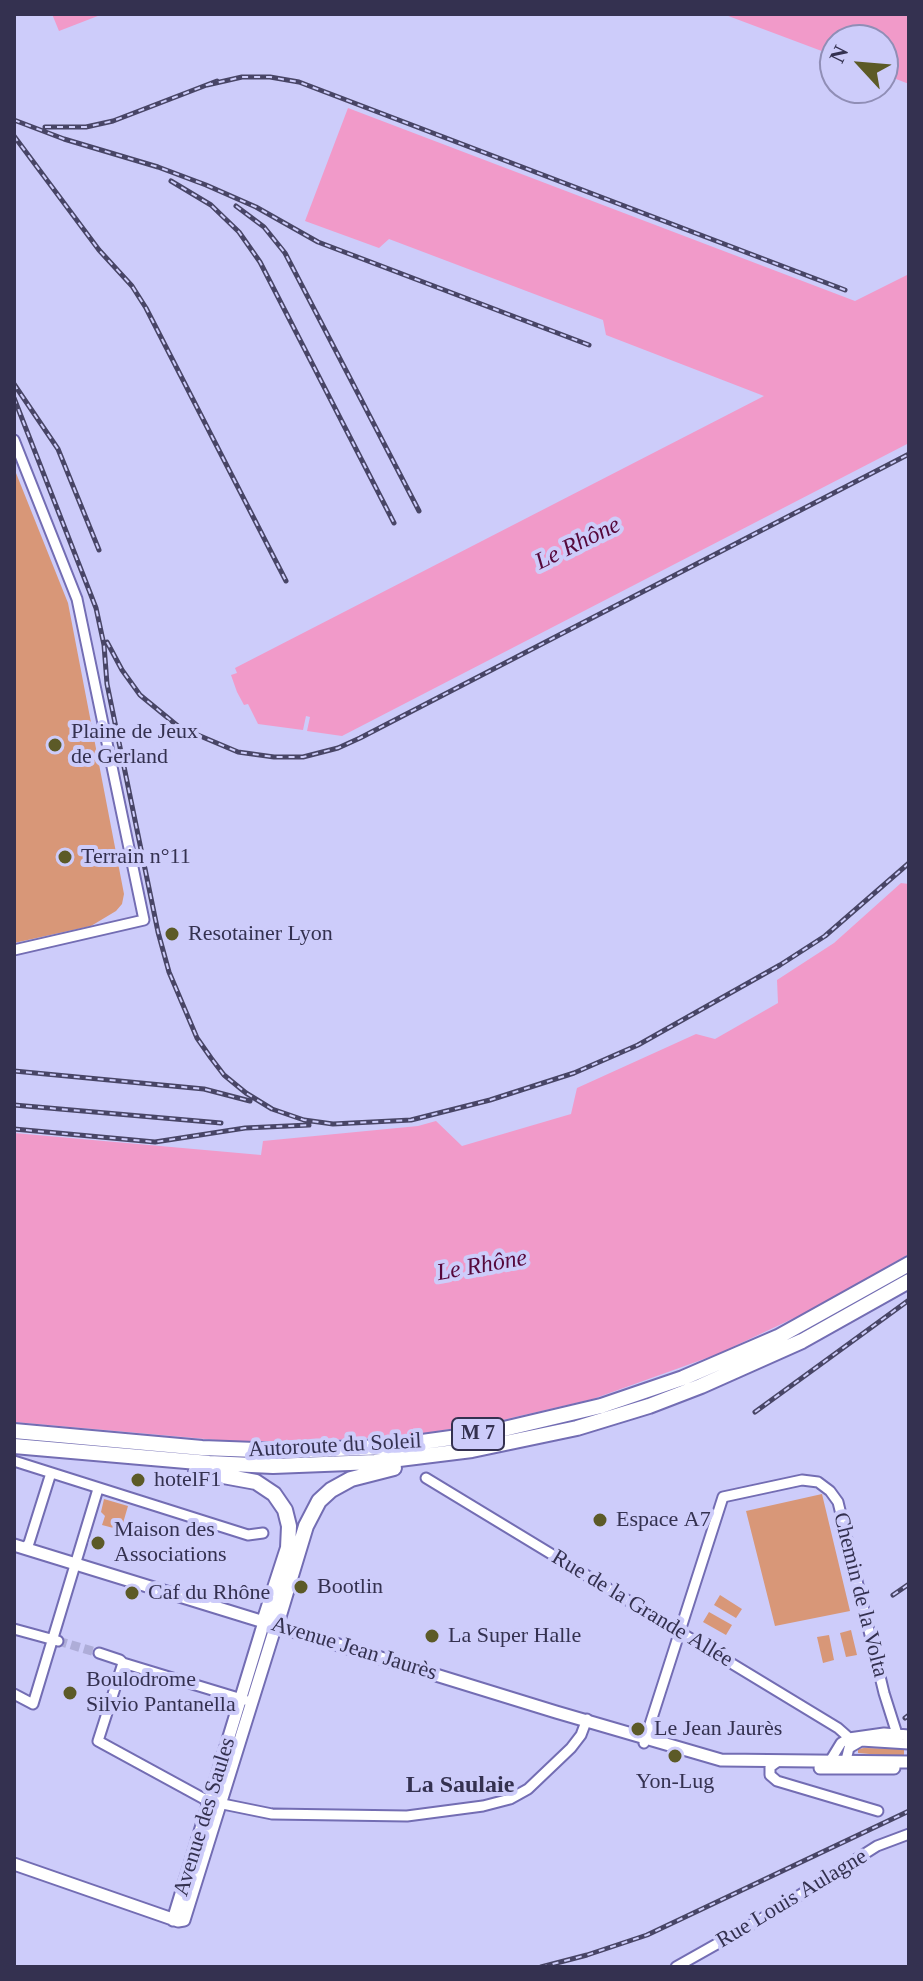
<!DOCTYPE html>
<meta charset="utf-8">
<style>
body{margin:0}
#map{position:relative;width:923px;height:1981px;overflow:hidden;background:#cdccfa;font-family:Georgia,serif}
canvas{display:block}
.frame{position:absolute;inset:0;border:16px solid #343150;pointer-events:none}
.north{position:absolute;left:819px;top:24px;width:80px;height:80px;box-sizing:border-box;background:#cdccfa;border:2px solid #908eb6;border-radius:50%;rotate:296deg;font-size:22px;font-weight:700;line-height:32px;text-align:center;color:#343150}
.north::after{content:'';display:block;margin:auto;width:28px;height:36px;background:#5c5a27;clip-path:polygon(50% 0,100% 100%,50% 72%,0 100%)}
</style>
<div id="map">
<canvas width="923" height="1981"></canvas>
<div class="frame"></div>
<div class="north">N</div>
</div>
<script>
const c = document.querySelector('canvas').getContext('2d');
c.lineJoin = 'round';
function paint(path, color) {
  c.fillStyle = color;
  c.fill(path, 'evenodd');
}
function shape(rows) {
  const path = new Path2D();
  for (const r of rows) {
    path.moveTo(r[0], r[1]);
    for (let i = 2; i < r.length; i += 2) path.lineTo(r[i], r[i + 1]);
  }
  return path;
}
function stroke(path, color, width, dash) {
  c.strokeStyle = color;
  c.lineWidth = width;
  c.lineCap = dash ? 'butt' : 'round';
  c.setLineDash(dash || []);
  c.stroke(path);
}
function write(font, color, halo, rows, align = 'center') {
  c.font = font + ' Georgia,serif';
  c.lineWidth = 8;
  c.setLineDash([]);
  c.textBaseline = 'middle';
  c.strokeStyle = halo;
  c.fillStyle = color;
  for (const [text, x, y, turn = 0] of rows) {
    c.save();
    c.translate(x, y);
    c.rotate((+turn || 0) * Math.PI / 180);
    c.textAlign = isNaN(turn) ? turn : align;
    if (halo) c.strokeText(text, 0, 0);
    c.fillText(text, 0, 0);
    c.restore();
  }
}
paint(shape([
 [14,468,68,603,124,894,122,904,116,911,91,926,14,943],
 [822,1494,850,1611,775,1626,746,1511],
 [104,1499,128,1506,121,1530,102,1525,105,1516,101,1512],
 [720,1595,742,1609,736,1618,714,1605],
 [709,1612,732,1625,726,1635,703,1622],
 [851,1630,857,1655,846,1657,840,1633],
 [829,1635,834,1660,823,1663,817,1637],
 [864,1748,904,1749,904,1757,858,1753,858,1749]
]), '#d89778');
paint(shape([
 [52,14,103,14,59,31],
 [723,14,909,14,909,84,883,74,883,40,835,40,835,56],
 [348,108,855,301,909,274,909,443,342,736,307,731,310,717,306,716,303,730,258,724,248,704,244,705,237,692,231,675,237,673,235,668,764,396,606,335,603,320,389,239,379,248,305,221],
 [901,883,909,884,909,1254,809,1311,718,1354,593,1399,494,1422,412,1435,302,1442,228,1441,14,1422,14,1133,261,1155,263,1141,418,1126,436,1121,462,1146,571,1114,577,1088,696,1034,715,1039,778,1003,777,980,834,943]
]), '#f19ac9');
stroke(shape([
 [58,1641,99,1653]
]), '#aeadd8', 9, [9, 4.5]);
const minor = shape([
 [14,440,77,599,144,920,14,950],
 [14,1461,248,1535,263,1533],
 [426,1478,838,1728,855,1743],
 [25,1548,29,1543,51,1473],
 [14,1629,58,1641],
 [99,1653,120,1660,123,1663],
 [14,1694,33,1704,98,1489],
 [245,1700,123,1663,98,1741,208,1801,272,1814,407,1816,483,1806,510,1799,528,1789,571,1748,581,1735,587,1719],
 [644,1743,723,1497,802,1480,818,1482,830,1491,838,1502,884,1693,897,1734,896,1739,874,1741],
 [830,1761,841,1743,849,1738,884,1733,909,1735],
 [777,1762,770,1767,770,1775,777,1781,878,1811],
 [841,1762,846,1760,849,1748,861,1741,909,1744],
 [676,1967,770,1914,877,1846,909,1834]
]);
const major = shape([
 [14,1545,556,1712,721,1760,909,1762],
 [820,1768,894,1768],
 [14,1864,178,1921,184,1920,276,1625],
 [173,1920,264,1622]
]);
const highway = shape([
 [14,1431,202,1448,283,1451,386,1447,487,1433,601,1406,683,1378,778,1337,909,1264],
 [14,1446,209,1463,273,1466,375,1462,472,1450,577,1428,649,1406,701,1386,802,1341,909,1281],
 [196,1471,256,1482,274,1494,285,1510,289,1526,288,1548,264,1622],
 [276,1625,306,1526,319,1501,331,1490,351,1479,394,1468]
]);
stroke(minor, '#736db3', 13);
stroke(major, '#736db3', 15);
stroke(highway, '#736db3', 18);
stroke(minor, '#fff', 9);
stroke(major, '#fff', 11);
stroke(highway, '#fff', 14);
const rail = shape([
 [207,85,242,77,270,77,299,82,845,290],
 [14,120,64,139,158,167,206,185,256,207,318,242,589,345],
 [45,127,86,127,113,121,217,81],
 [14,136,99,250,132,286,146,308,286,581],
 [171,181,211,205,239,232,260,262,394,523],
 [236,206,264,227,285,253,419,511],
 [14,384,58,449,99,550],
 [14,398,96,608,104,645,107,684,158,932,169,972,197,1038,211,1058,224,1075,246,1093,272,1109,304,1120,333,1124,411,1120,490,1100,574,1073,638,1045,780,965,825,936,909,863],
 [107,642,122,670,140,695,179,727,238,752,274,757,303,757,338,748,360,738,909,454],
 [14,1071,204,1089,250,1101],
 [14,1105,221,1123],
 [14,1129,155,1142,245,1128,309,1125],
 [755,1412,909,1300],
 [893,1595,909,1584],
 [905,1718,909,1715],
 [541,1967,587,1955,647,1935,909,1811]
]);
stroke(rail, '#484566', 5);
stroke(rail, '#cdccfa', 2, [6]);
for (const [x, y, r, color] of [
 [55,745,8,"#5c5a27"],
 [65,857,8,"#5c5a27"],
 [172,934,8,"#5c5a27"],
 [138,1480,8,"#5c5a27"],
 [600,1520,8,"#5c5a27"],
 [98,1543,8,"#5c5a27"],
 [301,1587,8,"#5c5a27"],
 [132,1593,8,"#5c5a27"],
 [432,1636,8,"#5c5a27"],
 [70,1693,8,"#5c5a27"],
 [638,1729,8,"#5c5a27"],
 [675,1756,8,"#5c5a27"]
]) {
  const dot = new Path2D();
  dot.arc(x, y, r, 0, 2 * Math.PI);
  c.fillStyle = color;
  c.fill(dot);
  stroke(dot, '#cdccfa', 3);
}
for (const [x, y, w] of [
 [478,1434,52]
]) {
  const box = new Path2D();
  box.roundRect(x - w / 2, y - 16, w, 32, 6);
  c.fillStyle = '#cdccfa';
  c.fill(box);
  stroke(box, '#343150', 2);
}
write('bold 20px', '#343150', null, [
 ["M 7",478,1434]
]);
write('22px', '#343150', '#cdccfa', [
 ["Plaine de Jeux",71,732],
 ["de Gerland",71,757],
 ["Terrain n°11",81,857],
 ["Resotainer Lyon",188,934],
 ["hotelF1",154,1480],
 ["Espace A7",616,1520],
 ["Maison des",114,1530],
 ["Associations",114,1555],
 ["Bootlin",317,1587],
 ["Caf du Rhône",148,1593],
 ["La Super Halle",448,1636],
 ["Boulodrome",86,1680],
 ["Silvio Pantanella",86,1705],
 ["Le Jean Jaurès",654,1729],
 ["Yon-Lug",675,1782,"center"]
], 'left');
write('22px', '#343150', '#cdccfa', [
 ["Autoroute du Soleil",335,1446,-3],
 ["Chemin de la Volta",860,1595,76],
 ["Rue de la Grande Allée",642,1609,31],
 ["Avenue Jean Jaurès",354,1649,17],
 ["Avenue des Saules",205,1817,-73],
 ["Rue Louis Aulagne",792,1899,-31]
]);
write('italic 24px', '#56083b', '#cdccfa', [
 ["Le Rhône",578,544,-26],
 ["Le Rhône",482,1266,-10]
]);
write('bold 24px', '#343150', '#cdccfa', [
 ["La Saulaie",460,1786]
]);
</script>
